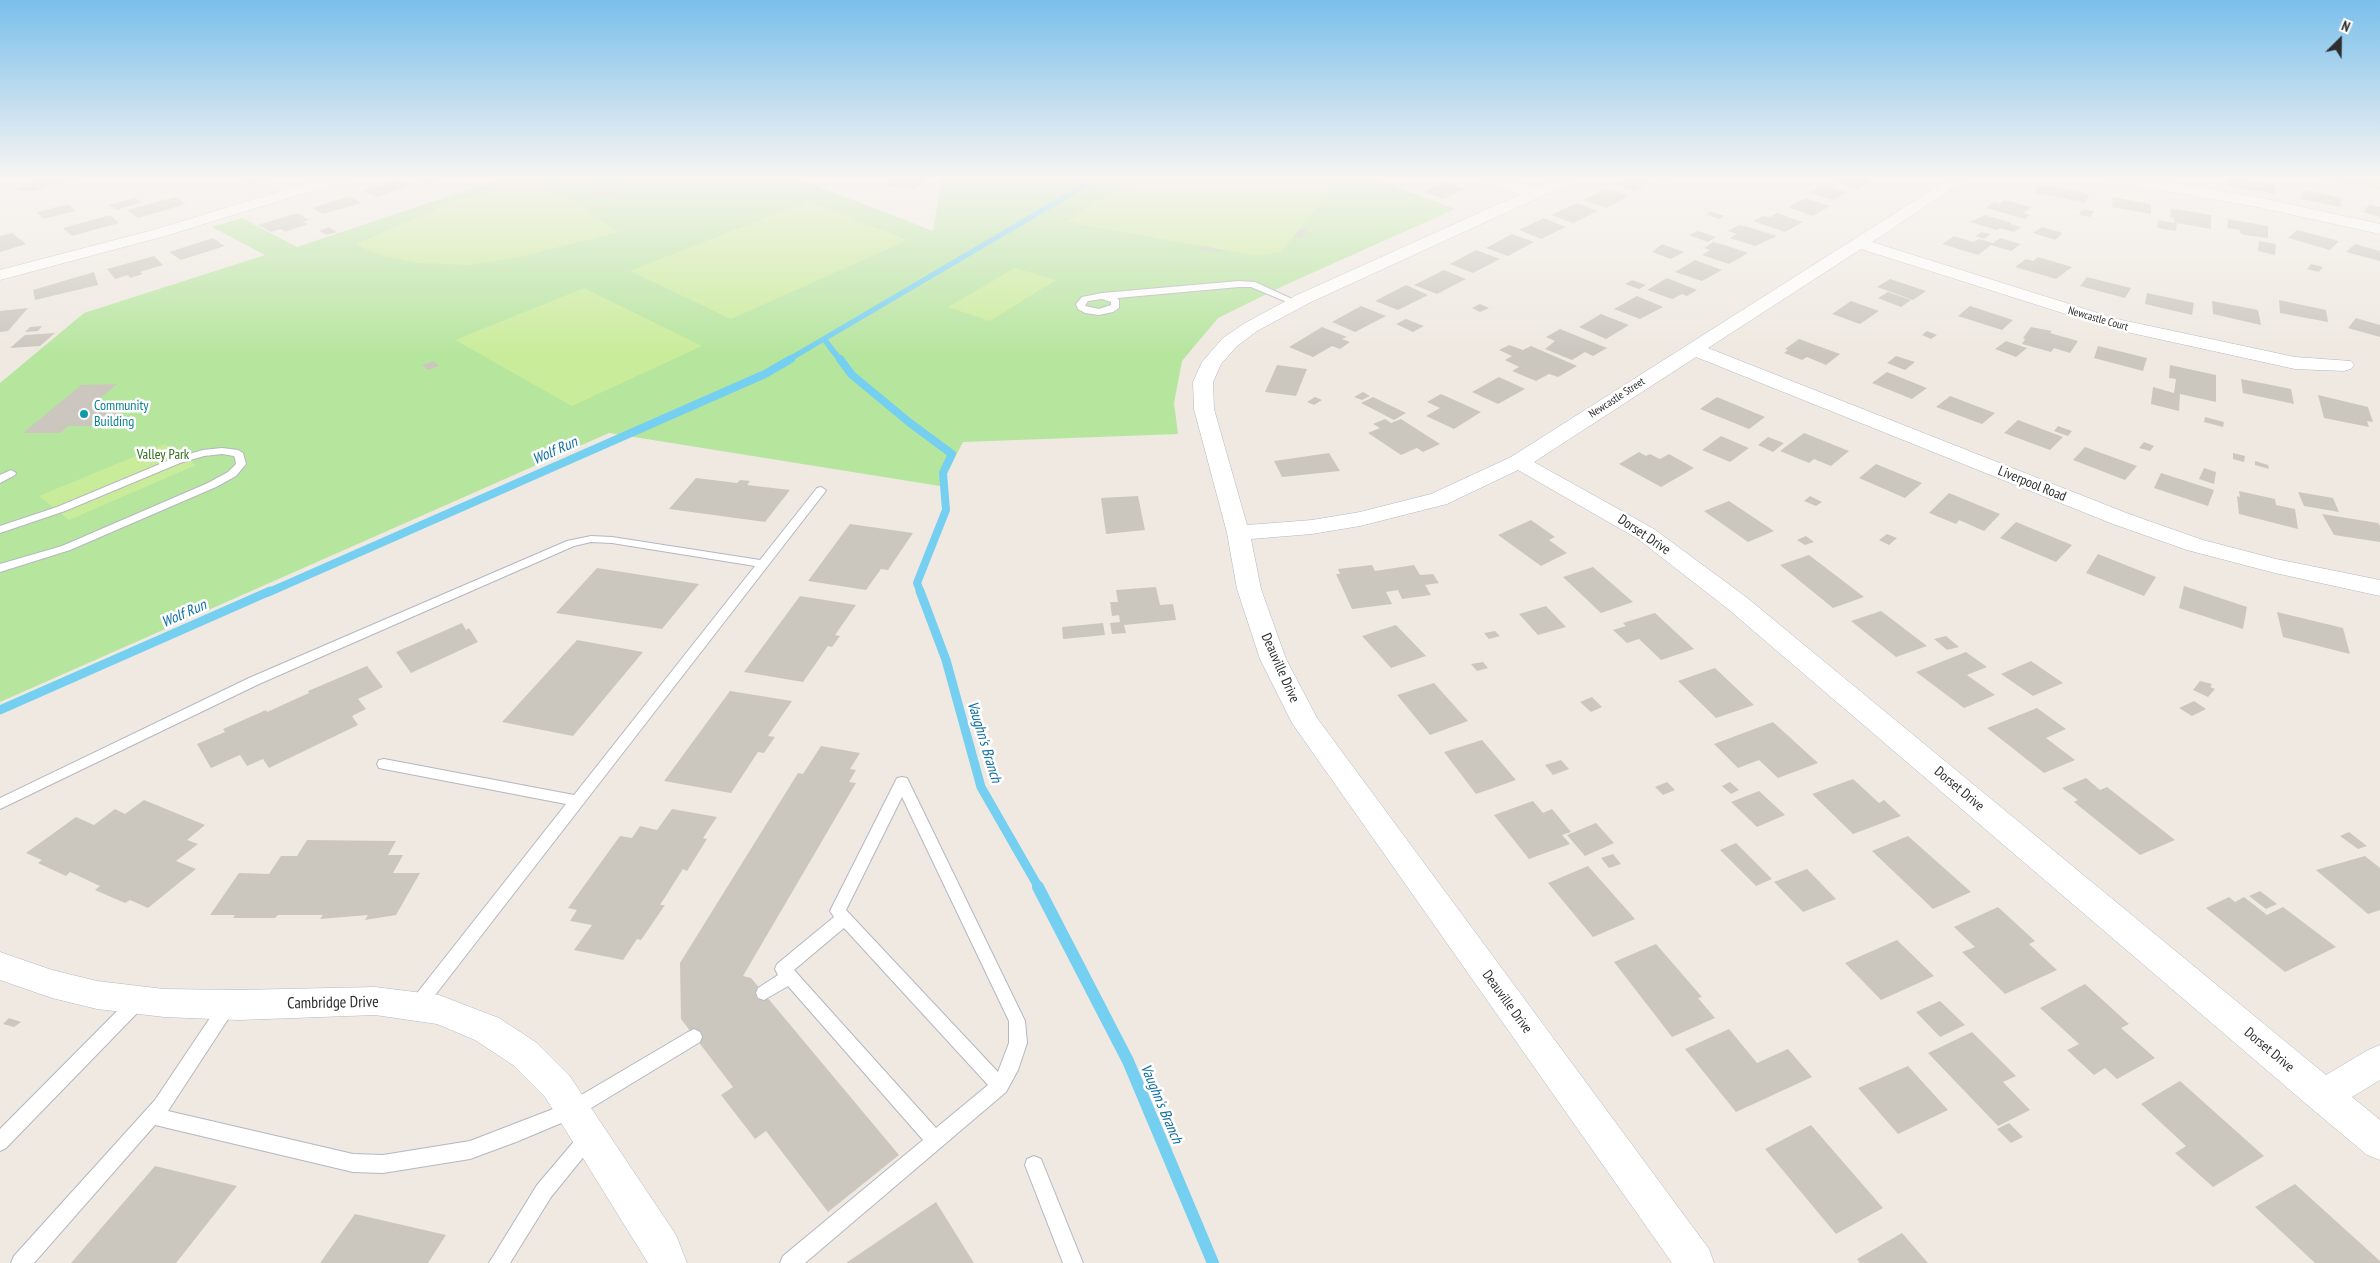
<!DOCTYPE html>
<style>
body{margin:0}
#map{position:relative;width:2380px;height:1263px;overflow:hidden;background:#efe9e1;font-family:"PT Sans Narrow",sans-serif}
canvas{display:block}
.north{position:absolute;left:2315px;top:15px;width:50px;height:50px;-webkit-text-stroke:4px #fff;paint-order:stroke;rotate:23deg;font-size:14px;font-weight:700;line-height:20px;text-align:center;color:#2e2e2e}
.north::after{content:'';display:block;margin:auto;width:18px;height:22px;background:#2e2e2e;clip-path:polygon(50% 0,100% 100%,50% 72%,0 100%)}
</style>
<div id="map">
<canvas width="2380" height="1263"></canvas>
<div class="north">N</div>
</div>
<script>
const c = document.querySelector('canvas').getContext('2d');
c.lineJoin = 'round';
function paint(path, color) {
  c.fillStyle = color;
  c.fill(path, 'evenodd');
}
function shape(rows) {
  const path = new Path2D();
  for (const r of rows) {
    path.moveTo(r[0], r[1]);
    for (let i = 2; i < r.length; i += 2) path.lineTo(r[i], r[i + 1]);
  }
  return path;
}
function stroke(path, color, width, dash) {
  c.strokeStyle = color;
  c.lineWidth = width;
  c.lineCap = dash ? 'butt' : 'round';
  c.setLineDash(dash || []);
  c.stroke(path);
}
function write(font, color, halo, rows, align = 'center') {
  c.font = font + ' "PT Sans Narrow",sans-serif';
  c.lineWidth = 5;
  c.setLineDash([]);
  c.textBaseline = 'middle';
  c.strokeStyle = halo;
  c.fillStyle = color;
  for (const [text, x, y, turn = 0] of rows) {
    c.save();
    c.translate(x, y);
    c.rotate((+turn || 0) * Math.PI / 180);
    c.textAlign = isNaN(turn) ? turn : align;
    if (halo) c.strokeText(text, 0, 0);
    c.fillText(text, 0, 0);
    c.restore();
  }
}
paint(shape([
 [506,177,794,177,933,231,942,177,1371,177,1455,209,1283,286,1218,318,1182,361,1174,403,1178,434,963,442,940,486,609,433,0,702,0,383,84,313,265,255,212,227,242,218,297,247],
 [2313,177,2380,177,2380,190,2347,183]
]), '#b6e59e');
paint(shape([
 [634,177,671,177,639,188,622,181],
 [1161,177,1341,177,1281,252,1257,256,1067,222,1083,210,1115,192],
 [534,185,569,198,619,232,516,258,469,265,419,263,382,256,356,244,448,204,509,186],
 [807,201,908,240,731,319,630,271],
 [1015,268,1056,280,990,321,948,307],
 [584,288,702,346,572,406,455,340],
 [165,444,196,465,69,520,39,496]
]), '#c9ec9a');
stroke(shape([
 [824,339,840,360],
 [788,360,1099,177]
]), '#75cff0', 5.5);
stroke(shape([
 [840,359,852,375,910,423,952,454,943,473,946,510,917,583,921,593],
 [267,593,765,374,791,359]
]), '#75cff0', 8);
stroke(shape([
 [920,591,946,660,981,787,1039,888],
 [0,710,270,591]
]), '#75cff0', 9);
stroke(shape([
 [1038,887,1128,1061,1213,1263]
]), '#75cff0', 12);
paint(shape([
 [44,177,75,179,60,185,53,184,33,192,13,189],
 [239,177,275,177,252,184],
 [413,177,443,177,446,178,428,184],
 [892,177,897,177,925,180,915,189,882,186],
 [1635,177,1652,182,1634,191,1614,184],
 [1650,177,1674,177,1664,182],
 [1838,177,1863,177,1873,180,1858,189,1831,181],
 [2229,177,2274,184,2275,194,2229,186],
 [399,179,412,185,376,197,363,191],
 [1445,182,1465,189,1443,199,1423,192],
 [2039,184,2089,194,2086,203,2035,193],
 [1824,186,1847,192,1834,200,1808,192],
 [1606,189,1629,196,1606,208,1583,200],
 [602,190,620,193,611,198,592,194],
 [2304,190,2342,198,2340,207,2301,199],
 [350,196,361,203,323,214,312,208],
 [175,197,186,204,138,218,127,210],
 [2113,197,2151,204,2151,214,2112,207],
 [135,198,142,202,117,210,109,205],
 [1805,198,1830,206,1813,216,1788,207],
 [2005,200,2031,207,2024,213,2030,215,2025,219,1986,208,1994,202,2000,204],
 [1577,203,1598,211,1573,223,1551,215],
 [69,204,75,211,43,219,37,212],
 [2370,204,2380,207,2380,217,2363,212],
 [2171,208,2211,215,2211,229,2177,223,2176,231,2157,228,2158,220,2174,223,2174,218,2170,217],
 [2082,209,2094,211,2091,217,2079,215],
 [1711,211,1724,216,1719,219,1706,214],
 [297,213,309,220,303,222,308,224,285,232,281,229,271,232,258,225],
 [1777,213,1803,222,1785,232,1753,221,1763,216,1769,217],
 [110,215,119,223,72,236,63,228],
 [1985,215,2012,223,2010,224,2021,227,2014,232,2000,228,1997,230,1970,222],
 [1544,218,1566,227,1541,239,1519,230],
 [2228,219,2268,226,2268,238,2244,235,2240,233,2240,230,2227,228],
 [1739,225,1748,227,1777,236,1755,246,1730,238,1737,234,1728,231],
 [329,227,337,232,327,235,319,231],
 [2042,227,2063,233,2055,240,2033,233],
 [1300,229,1308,230,1301,238,1294,236],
 [2297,230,2339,241,2330,250,2288,238],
 [1698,231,1716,237,1708,242,1689,235],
 [1981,232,1991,234,1984,239,1975,236],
 [12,233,26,244,0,252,0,236],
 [1512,234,1534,242,1508,256,1486,248],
 [1954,236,1973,242,1979,239,1993,243,2000,238,2021,244,2011,251,1991,245,1978,255,1942,244],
 [213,238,225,246,181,260,169,252],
 [2259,241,2276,244,2275,255,2258,251],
 [1713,242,1722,244,1748,253,1729,264,1702,255,1710,250,1704,248],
 [1662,244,1684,252,1671,259,1652,252],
 [2355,244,2380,251,2380,261,2346,252],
 [1204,246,1222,250,1219,252,1201,249],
 [1476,250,1500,259,1473,273,1450,264],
 [154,256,163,265,140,272,143,274,130,278,128,275,115,279,107,269],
 [2038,257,2072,267,2056,279,2015,267,2026,259,2033,261],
 [1695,260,1722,270,1702,281,1675,272],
 [2311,264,2323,267,2319,272,2307,269],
 [1444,270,1466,279,1437,294,1414,285],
 [94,272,98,285,35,300,33,290],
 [2087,277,2131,288,2125,298,2080,286],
 [1667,278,1697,290,1687,296,1682,294,1672,299,1647,290],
 [1890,279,1926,291,1913,300,1877,287],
 [1632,280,1646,285,1639,289,1625,284],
 [1406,285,1428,295,1398,310,1375,301],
 [1888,292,1911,300,1901,307,1878,298],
 [2147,293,2194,303,2192,315,2145,304],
 [1637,296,1663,307,1640,319,1614,309],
 [2279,300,2326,310,2328,322,2280,313],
 [1851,301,1879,311,1860,324,1832,314],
 [2212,301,2258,310,2261,325,2213,314],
 [1480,304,1489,308,1480,312,1472,308],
 [1361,306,1386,316,1355,332,1332,322],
 [1970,306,2013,320,2002,330,1958,316],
 [28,308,8,331,0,332,0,311],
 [1601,314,1629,325,1606,339,1579,327],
 [2356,318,2380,325,2380,337,2348,328],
 [1406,319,1424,326,1413,332,1396,324],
 [42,326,38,331,25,332,30,327],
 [1322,327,1347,337,1342,339,1350,342,1340,349,1332,346,1313,357,1289,347],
 [2031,327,2052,331,2050,333,2078,341,2070,353,2054,348,2051,352,2022,344,2025,339,2023,338],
 [1560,329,1607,348,1593,356,1585,352,1572,360,1545,349,1555,341,1546,337],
 [1927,331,1937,335,1931,339,1922,335],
 [55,333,40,346,10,348,25,335],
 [1799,339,1840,354,1826,365,1807,357,1802,360,1784,353,1788,350,1785,349],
 [2006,341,2027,348,2016,357,1995,349],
 [1509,345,1523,350,1531,346,1577,366,1558,377,1549,374,1536,381,1512,371,1519,367,1505,360,1512,356,1499,350],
 [2098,346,2147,358,2143,371,2094,358],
 [1896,356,1915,362,1905,370,1887,363],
 [434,361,439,366,428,370,422,365],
 [1277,365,1307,369,1296,396,1265,392],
 [2170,365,2216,375,2216,402,2180,394,2179,411,2151,404,2153,387,2174,393,2176,379,2169,378],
 [1887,372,1927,388,1912,399,1872,383],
 [1499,377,1525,389,1498,404,1472,392],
 [2241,379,2291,389,2294,404,2243,393],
 [117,384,97,401,136,401,108,426,68,426,60,433,23,433,81,385],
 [1363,392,1370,396,1362,400,1354,397],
 [1441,394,1481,412,1454,429,1426,416,1440,408,1427,402],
 [2318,395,2368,407,2373,422,2367,421,2369,427,2324,418],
 [1950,396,1995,413,1982,424,1936,407],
 [1315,397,1322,400,1314,405,1307,402],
 [1373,397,1406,413,1394,420,1361,403],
 [1717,397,1765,417,1749,429,1700,409],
 [2205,417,2224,422,2223,427,2204,422],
 [1385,419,1391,423,1401,419,1440,444,1423,452,1417,448,1401,455,1368,433,1380,428,1373,424],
 [2018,420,2063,437,2050,450,2004,433],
 [2058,426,2072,431,2068,436,2054,431],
 [1804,433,1849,451,1831,466,1814,459,1809,463,1780,451],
 [1721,436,1749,448,1730,462,1702,450],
 [1768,437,1784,443,1773,452,1758,445],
 [2144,442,2154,446,2150,451,2139,448],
 [2085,447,2137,466,2125,480,2073,460],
 [1639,452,1646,456,1650,454,1660,459,1669,454,1694,468,1661,487,1619,464],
 [1329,453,1340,471,1282,477,1274,461],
 [2233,453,2245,456,2244,462,2233,459],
 [2255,461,2268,465,2269,469,2255,465],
 [1876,464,1922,483,1905,498,1859,478],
 [2204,468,2216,472,2214,484,2199,479],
 [2161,473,2214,490,2208,506,2154,488],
 [696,478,737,483,740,480,750,481,747,485,790,490,765,522,669,509],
 [2239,491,2275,499,2276,505,2295,509,2298,529,2239,514,2237,496,2240,497],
 [2298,492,2333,498,2339,512,2304,506],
 [1949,493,2000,514,1984,531,1959,520,1956,524,1929,513],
 [1138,496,1145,530,1106,534,1101,498],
 [1810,496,1822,502,1816,506,1804,501],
 [1729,501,1774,531,1748,542,1704,511],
 [2322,514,2378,523,2380,526,2380,542,2334,535],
 [1531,520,1555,537,1549,540,1567,553,1541,566,1498,535],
 [2016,522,2072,545,2056,562,2000,538],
 [850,524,913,533,888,570,881,569,866,590,808,581],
 [1887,534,1897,538,1889,545,1879,540],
 [1806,536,1814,542,1805,545,1797,540],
 [2098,554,2156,577,2144,596,2086,573],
 [1809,555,1864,597,1833,608,1780,565],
 [1372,565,1375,571,1414,565,1420,575,1433,574,1439,583,1425,585,1431,595,1402,599,1398,590,1386,592,1392,604,1352,609,1336,574,1340,574,1338,569],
 [1593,567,1633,602,1601,613,1563,577],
 [597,568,699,584,662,629,556,613],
 [2184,586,2247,607,2243,629,2179,608],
 [1156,587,1160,605,1173,604,1176,620,1124,625,1126,633,1112,634,1110,623,1120,622,1119,615,1112,616,1110,602,1118,602,1116,590],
 [800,596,856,605,835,635,840,636,832,647,828,646,803,682,744,672],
 [1546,606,1566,627,1538,635,1519,614],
 [1881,611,1927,646,1896,657,1851,621],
 [2277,612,2343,628,2350,654,2283,637],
 [1655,613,1694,649,1661,660,1639,639,1627,643,1613,630,1626,626,1623,623],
 [462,623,466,630,469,628,478,642,411,673,396,652],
 [1103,623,1105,635,1063,639,1062,627],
 [1396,625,1426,656,1391,668,1362,636],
 [1495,631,1500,636,1489,639,1484,633],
 [1946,636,1959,647,1947,650,1934,639],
 [577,640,643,652,573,736,502,722],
 [1966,652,1987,667,1967,675,1995,695,1964,708,1916,672],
 [2031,661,2063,683,2033,696,2001,674],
 [1483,662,1488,668,1477,671,1471,664],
 [367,666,383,687,358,699,366,709,352,716,358,725,269,768,263,759,247,766,240,755,211,768,197,744,225,732,223,729,266,710,267,712,309,693,308,691],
 [1715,668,1754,705,1716,718,1678,681],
 [2200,681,2212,684,2210,687,2215,689,2208,697,2193,690],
 [1434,683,1468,721,1430,735,1397,695],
 [730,691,792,701,768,736,775,737,764,753,758,752,731,793,664,781],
 [1592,697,1602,707,1591,712,1580,702],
 [2194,701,2206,709,2192,716,2179,708],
 [2037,708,2066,729,2046,738,2075,760,2044,773,1987,728],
 [1773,722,1818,763,1778,778,1759,760,1738,768,1714,744],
 [1482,740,1516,780,1476,794,1444,752],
 [821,746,860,753,850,769,856,770,849,782,856,783,743,976,751,978,899,1155,828,1212,766,1131,755,1139,721,1095,733,1087,681,1019,680,963,798,773,803,774],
 [1561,760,1569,769,1553,775,1545,765],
 [2086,778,2100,790,2107,787,2175,840,2140,855,2074,802,2078,800,2062,788],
 [1853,779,1879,803,1884,800,1901,816,1853,834,1812,794],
 [1667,782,1675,790,1663,795,1655,787],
 [1730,782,1739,790,1731,794,1722,786],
 [1759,791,1785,815,1757,827,1731,802],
 [144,800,205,825,187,840,198,844,176,861,196,869,148,908,130,900,125,903,95,890,100,886,70,872,66,876,38,863,42,860,26,853,76,817,94,825,115,809,125,814],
 [1533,801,1543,813,1552,809,1571,832,1562,835,1570,844,1529,859,1494,815],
 [672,809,717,817,703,838,707,839,687,871,683,869,660,905,665,905,641,940,637,939,623,960,574,950,592,925,570,921,577,910,568,908,620,836,632,838,640,826,657,830],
 [1596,823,1614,843,1585,856,1567,835],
 [2349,832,2367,846,2358,849,2340,836],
 [1908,836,1971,892,1933,909,1872,851],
 [307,840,396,841,388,855,403,855,393,873,420,873,396,915,365,920,368,915,320,919,323,915,278,915,275,918,233,918,235,915,210,915,239,873,269,874,281,856,297,856],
 [1736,843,1772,879,1756,886,1720,850],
 [1613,854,1621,864,1609,868,1601,858],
 [2365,856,2380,868,2380,910,2368,914,2316,870],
 [1588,866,1635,919,1593,937,1548,883],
 [1807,869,1836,899,1803,912,1774,882],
 [2260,891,2277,904,2266,909,2249,896],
 [2229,897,2235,902,2244,897,2267,915,2283,907,2336,947,2285,972,2206,908],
 [1998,907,2035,941,2029,944,2057,970,2005,994,1962,952,1975,947,1954,927],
 [1897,940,1934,976,1881,1000,1845,963],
 [1656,944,1702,997,1698,998,1715,1018,1672,1037,1614,962],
 [2085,984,2129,1024,2121,1028,2155,1058,2117,1079,2105,1068,2094,1075,2067,1050,2079,1044,2040,1008],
 [1940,1001,1965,1025,1940,1037,1916,1012],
 [9,1018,21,1022,14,1027,3,1024],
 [1729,1029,1757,1063,1788,1049,1812,1077,1736,1112,1685,1049],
 [1972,1032,2016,1076,2003,1082,2030,1110,1998,1126,1928,1053],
 [1908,1066,1948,1110,1898,1134,1858,1088],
 [2180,1081,2264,1156,2213,1187,2175,1153,2186,1146,2141,1104],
 [2009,1123,2023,1137,2011,1143,1997,1129],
 [1811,1125,1883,1208,1836,1234,1765,1149],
 [155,1166,237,1186,176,1263,71,1263],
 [2295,1184,2380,1261,2380,1263,2315,1263,2255,1207],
 [936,1202,974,1263,846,1263],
 [355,1214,446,1235,428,1263,320,1263],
 [1902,1233,1928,1263,1860,1263,1857,1259]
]), '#cbc7bf');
const lane = shape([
 [1239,281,1255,282,1301,303,1294,305,1251,287,1239,287,1117,298,1119,300,1119,308,1113,312,1099,315,1085,313,1078,309,1076,304,1082,297,1102,293,1239,281],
 [1102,299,1111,302,1111,305,1099,309,1085,306,1088,301,1102,299],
 [222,448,238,450,243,453,246,464,236,476,216,487,70,550,0,572,0,564,62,546,208,483,228,472,236,464,235,458,234,456,222,454,204,456,180,463,65,511,0,533,0,526,57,507,172,459,203,450,222,448],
 [11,470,16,473,15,475,0,483,0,475,11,470],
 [821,487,826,490,825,492,422,1012,416,1014,410,1012,408,1007,410,1002,566,804,384,769,379,768,377,764,379,760,384,759,574,795,755,566,612,543,591,542,574,546,259,684,0,809,0,798,249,678,567,541,591,536,612,537,760,560,817,488,821,487],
 [902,777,907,778,909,782,1025,1021,1027,1043,1018,1070,1006,1092,805,1263,780,1263,783,1256,923,1140,788,986,764,1000,758,998,756,993,758,988,778,975,775,969,777,964,834,917,830,911,895,782,897,778,902,777],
 [902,797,1009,1021,1009,1043,998,1072,846,910,902,797],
 [844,928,988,1085,936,1128,794,970,844,928],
 [138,994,144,996,146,1001,144,1006,6,1148,0,1151,0,1129,132,996,138,994],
 [228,998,234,1000,236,1005,234,1010,168,1111,353,1154,383,1155,470,1141,566,1104,688,1032,694,1029,700,1032,702,1037,700,1042,578,1116,516,1142,470,1159,383,1173,353,1172,155,1125,34,1263,11,1263,14,1256,155,1100,222,1000,228,998],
 [588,1129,594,1132,597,1138,594,1144,551,1197,510,1263,489,1263,537,1185,582,1132,588,1129],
 [1034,1156,1041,1159,1083,1263,1063,1263,1025,1165,1027,1159,1034,1156]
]);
const street = shape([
 [327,177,349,177,347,180,165,236,0,280,0,270,153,230,327,177],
 [1483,177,1503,177,1534,188,1559,177,1578,177,1576,180,1540,197,1309,303,1257,331,1237,346,1221,364,1213,382,1214,409,1247,525,1312,520,1360,512,1431,494,1511,457,1952,177,1969,177,1872,242,2117,319,2295,357,2351,361,2354,365,2351,369,2344,371,2295,369,2113,329,1861,249,1708,348,2129,514,2203,540,2276,559,2380,580,2380,596,2275,573,2187,550,2113,524,1696,357,1534,462,1654,529,1746,597,2326,1075,2368,1050,2380,1045,2380,1080,2352,1097,2380,1120,2380,1160,2367,1155,2311,1108,1728,609,1638,539,1518,470,1447,504,1360,526,1312,534,1251,539,1261,589,1286,659,1317,718,1709,1249,1714,1263,1672,1263,1292,723,1260,659,1237,589,1227,533,1194,409,1193,382,1202,362,1223,338,1245,323,1297,295,1521,194,1485,180,1483,177],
 [2104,177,2136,177,2257,197,2380,224,2380,234,2257,207,2111,181,2106,180,2104,177],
 [0,952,52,970,97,981,164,989,239,990,375,987,439,995,499,1018,537,1043,569,1075,676,1235,687,1263,648,1263,545,1097,513,1065,475,1040,437,1024,375,1015,239,1020,164,1017,97,1009,52,998,0,980,0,952]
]);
stroke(lane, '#b4b7c1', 2);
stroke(street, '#b4b7c1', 1);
paint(lane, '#fff');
paint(street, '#fff');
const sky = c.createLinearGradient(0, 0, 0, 354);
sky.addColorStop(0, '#7abfeb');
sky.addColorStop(0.5, '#f8f5f2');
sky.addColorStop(1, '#f8f5f200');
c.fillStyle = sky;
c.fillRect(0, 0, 2380, 354);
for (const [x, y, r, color] of [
 [84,414,5,"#0f9aa8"]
]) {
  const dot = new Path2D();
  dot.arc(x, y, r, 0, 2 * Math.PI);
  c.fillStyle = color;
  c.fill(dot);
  stroke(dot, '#fff', 2);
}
write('11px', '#2e2e2e', '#fff', [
 ["Newcastle Court",2098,319,16],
 ["Newcastle Street",1617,398,-33]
]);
write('14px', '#0d838f', '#fff', [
 ["Community",94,406],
 ["Building",94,422]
], 'left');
write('14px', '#2c6e1b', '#fff', [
 ["Valley Park",163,455]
]);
write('14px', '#2e2e2e', '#fff', [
 ["Liverpool Road",2032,484,22],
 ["Dorset Drive",1644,535,34],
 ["Deauville Drive",1280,668,66],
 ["Dorset Drive",1959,789,40],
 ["Deauville Drive",1507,1002,54],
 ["Dorset Drive",2269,1050,40]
]);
write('italic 15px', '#0d6fa3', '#fff', [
 ["Wolf Run",555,451,-24],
 ["Wolf Run",184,614,-24],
 ["Vaughn's Branch",984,742,73],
 ["Vaughn's Branch",1161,1104,67]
]);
write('16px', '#2e2e2e', '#fff', [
 ["Cambridge Drive",333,1003,-1]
]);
</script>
